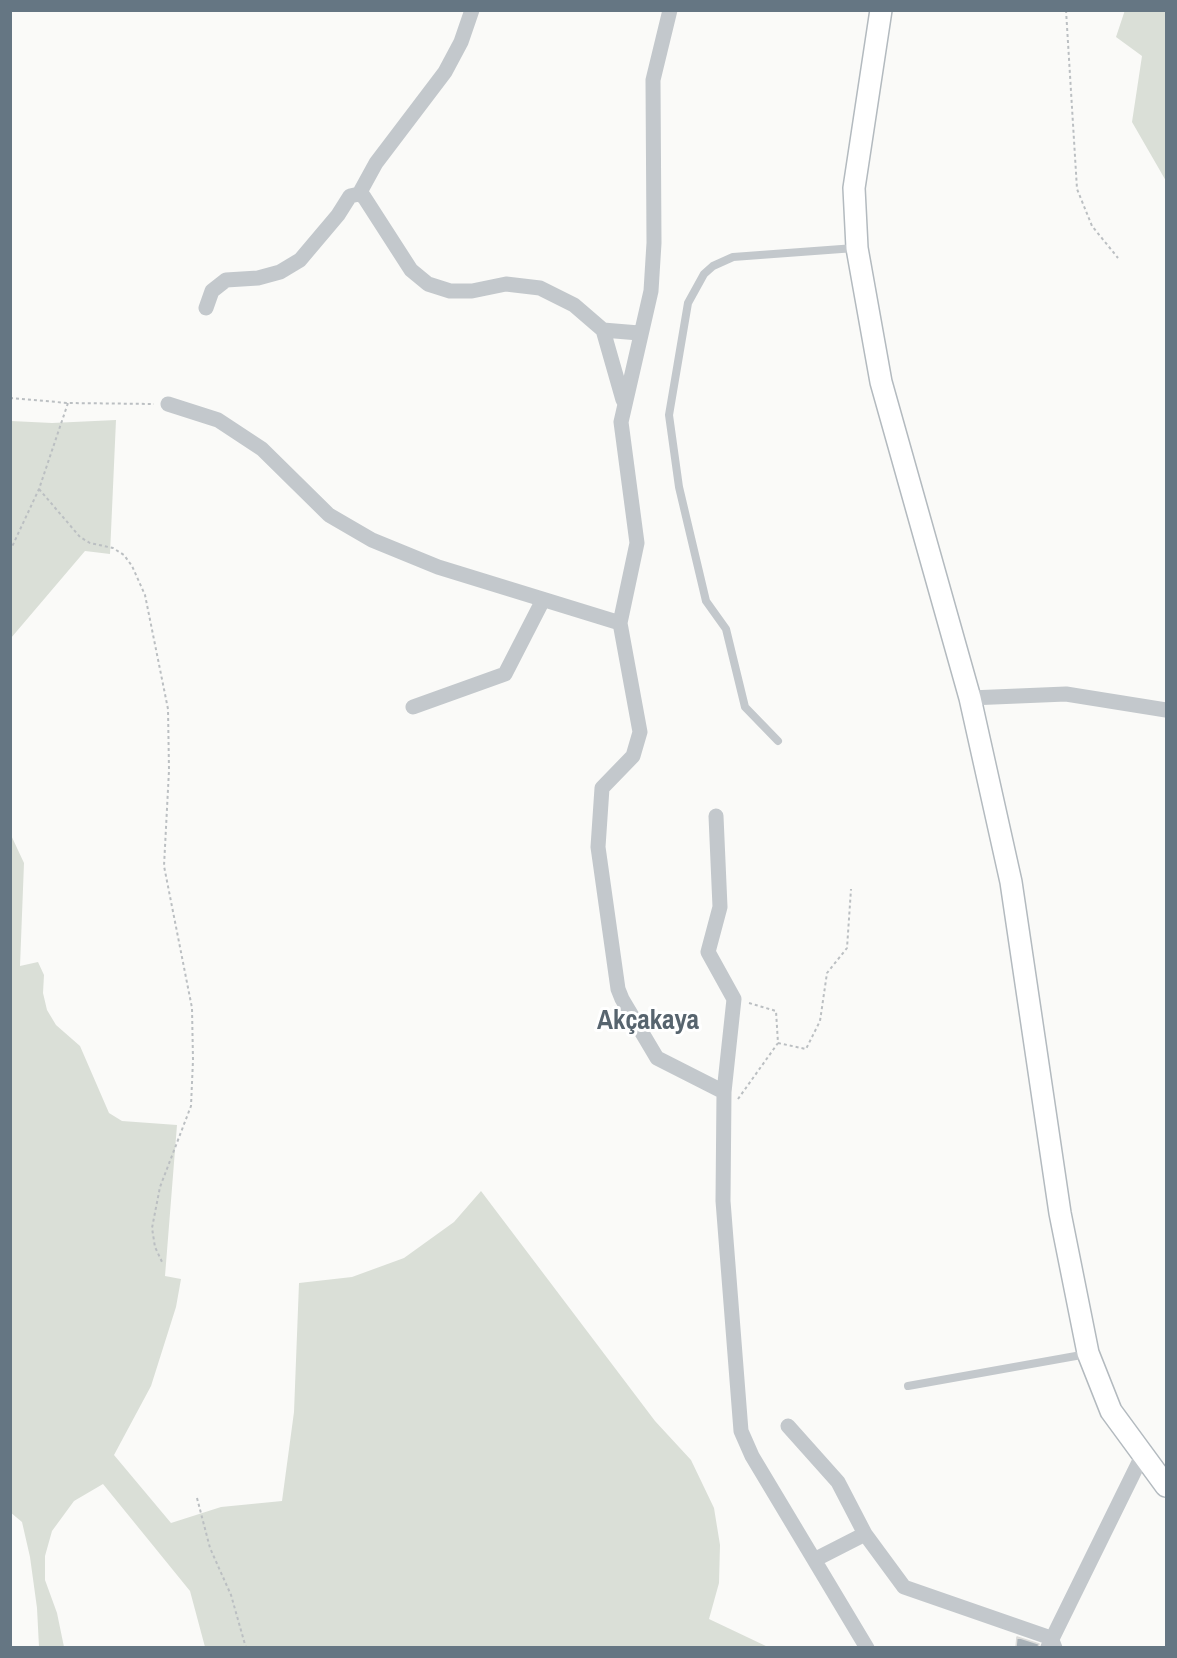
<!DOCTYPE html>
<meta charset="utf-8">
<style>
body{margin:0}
#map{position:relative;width:1177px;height:1658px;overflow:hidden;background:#fafaf8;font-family:"Archivo Narrow",sans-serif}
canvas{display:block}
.frame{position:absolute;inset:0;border:12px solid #657683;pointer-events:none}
</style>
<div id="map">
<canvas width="1177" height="1658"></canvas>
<div class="frame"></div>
</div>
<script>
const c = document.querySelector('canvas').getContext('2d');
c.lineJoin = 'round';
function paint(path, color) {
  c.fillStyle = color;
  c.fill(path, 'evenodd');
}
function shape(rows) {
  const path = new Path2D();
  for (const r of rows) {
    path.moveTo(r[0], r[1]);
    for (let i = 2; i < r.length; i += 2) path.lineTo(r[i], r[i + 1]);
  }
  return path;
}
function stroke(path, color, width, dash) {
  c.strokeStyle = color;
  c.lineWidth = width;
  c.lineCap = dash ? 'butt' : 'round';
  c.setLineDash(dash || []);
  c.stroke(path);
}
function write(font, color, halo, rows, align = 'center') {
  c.font = font + ' "Archivo Narrow",sans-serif';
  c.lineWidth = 6;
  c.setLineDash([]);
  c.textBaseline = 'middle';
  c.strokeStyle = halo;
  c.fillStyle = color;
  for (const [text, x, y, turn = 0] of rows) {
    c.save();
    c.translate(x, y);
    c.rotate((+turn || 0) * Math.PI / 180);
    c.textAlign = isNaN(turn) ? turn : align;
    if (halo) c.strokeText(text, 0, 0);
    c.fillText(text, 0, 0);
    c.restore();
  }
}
paint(shape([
 [1125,10,1166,11,1166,181,1132,122,1142,56,1116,37],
 [116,420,110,554,85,551,11,638,11,421,52,423],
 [10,833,24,863,20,966,38,962,44,975,43,993,47,1010,56,1025,80,1046,109,1113,122,1121,177,1125,165,1276,181,1279,176,1307,151,1386,114,1455,171,1523,221,1507,282,1501,294,1412,299,1283,352,1277,404,1258,454,1222,481,1191,655,1421,691,1460,714,1508,720,1545,719,1583,709,1619,768,1647,205,1647,190,1591,103,1484,74,1501,52,1531,45,1556,45,1580,57,1613,64,1647,39,1647,37,1608,30,1557,22,1522,10,1512]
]), '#dadfd7');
const building = shape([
 [1017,1637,1039,1644,1038,1647,1016,1647,1017,1637]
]);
paint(building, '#aab3b9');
stroke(building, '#dcdcda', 1.5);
const secondary = shape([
 [881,10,854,188,857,248,881,382,970,698,1011,882,1060,1213,1088,1353,1111,1411,1166,1486]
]);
stroke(secondary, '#b3babf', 24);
stroke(shape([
 [1066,10,1077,189,1092,226,1118,258],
 [10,398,68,403,154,404],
 [39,489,80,537,90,543,113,548,124,555,132,566,145,595,168,709,169,770,164,866,192,1008,193,1060,191,1106,160,1187,152,1228,155,1247,163,1264],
 [10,551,39,489,68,403],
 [778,1043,806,1049,820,1021,827,973,847,948,851,889],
 [738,1099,778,1043,776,1011,749,1003],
 [197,1498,210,1548,231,1595,246,1648]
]), '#bbbfc2', 2, [3, 3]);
stroke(shape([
 [778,741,745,707,726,629,706,601,679,487,669,415,688,303,704,274,713,266,733,257,855,248],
 [908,1386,1087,1354]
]), '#c3c8cc', 8);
stroke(shape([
 [670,10,653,80,654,243,651,291,621,422,637,543,620,623,640,732,633,756,602,788,598,847,618,989,622,999,657,1058,724,1092,723,1201,741,1431,752,1456,867,1648],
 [359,194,376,163,445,72,461,42,472,10],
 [206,308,212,291,226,280,258,278,280,272,300,260,338,215,350,196,359,194,364,197,411,270,428,284,450,291,472,291,506,284,540,288,574,305,603,330,623,400],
 [603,330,639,333],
 [168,404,218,420,262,449,329,515,372,540,438,567,620,623],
 [970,698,1066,694,1166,710],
 [413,707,505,674,543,600],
 [716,816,720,907,708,952,734,999,724,1092],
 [788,1426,838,1482,865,1534],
 [816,1559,865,1534,904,1587,1051,1638,1055,1648],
 [1048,1647,1142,1456]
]), '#c3c8cc', 15);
stroke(secondary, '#fff', 21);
write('bold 27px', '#57646e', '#fff', [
 ["Akçakaya",648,1022]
]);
</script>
